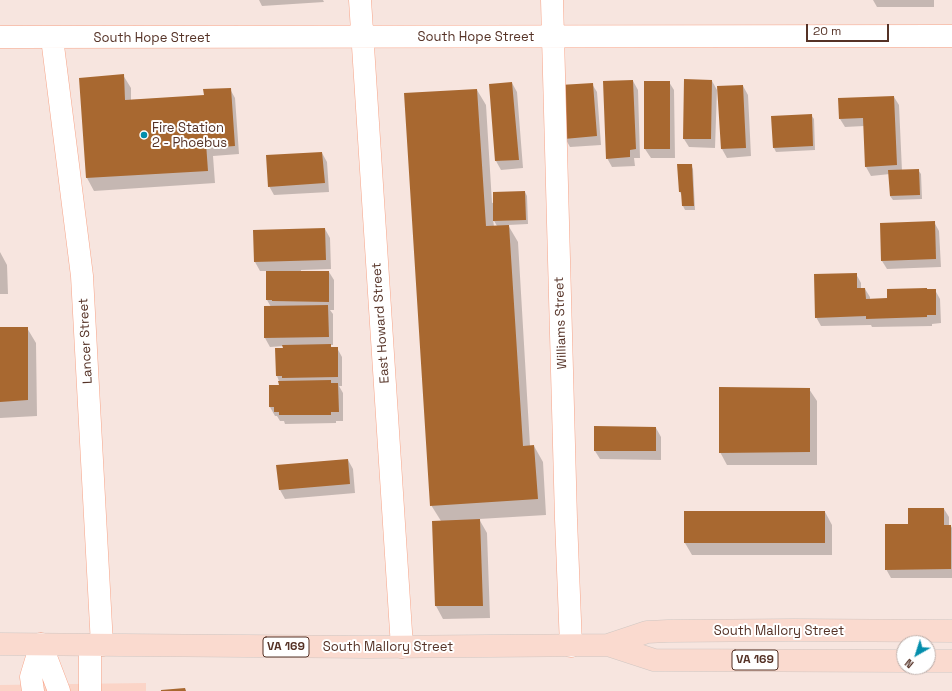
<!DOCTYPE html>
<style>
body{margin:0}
#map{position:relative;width:952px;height:691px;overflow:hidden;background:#f7e5df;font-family:"Space Grotesk",sans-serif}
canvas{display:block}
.north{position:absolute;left:896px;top:635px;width:40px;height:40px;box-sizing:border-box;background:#fff;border:1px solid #bbada8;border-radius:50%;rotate:219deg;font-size:11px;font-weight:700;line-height:16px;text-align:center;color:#553226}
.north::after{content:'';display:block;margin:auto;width:14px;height:18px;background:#038eac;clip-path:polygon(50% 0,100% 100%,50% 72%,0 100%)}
.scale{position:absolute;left:806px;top:24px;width:83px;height:18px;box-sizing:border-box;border:2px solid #553226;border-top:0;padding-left:5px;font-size:12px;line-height:14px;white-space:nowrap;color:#553226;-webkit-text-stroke:3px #fff;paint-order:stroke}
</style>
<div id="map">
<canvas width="952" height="691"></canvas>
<div class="north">N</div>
<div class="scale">20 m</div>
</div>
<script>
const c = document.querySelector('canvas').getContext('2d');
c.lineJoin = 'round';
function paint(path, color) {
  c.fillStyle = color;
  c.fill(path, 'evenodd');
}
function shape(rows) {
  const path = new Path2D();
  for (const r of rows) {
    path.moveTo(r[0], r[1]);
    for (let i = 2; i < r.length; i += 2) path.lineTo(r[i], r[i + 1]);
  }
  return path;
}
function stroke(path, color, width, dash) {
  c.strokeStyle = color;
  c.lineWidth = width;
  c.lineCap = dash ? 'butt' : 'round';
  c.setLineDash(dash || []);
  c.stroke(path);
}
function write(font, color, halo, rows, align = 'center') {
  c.font = font + ' "Space Grotesk",sans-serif';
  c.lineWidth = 4;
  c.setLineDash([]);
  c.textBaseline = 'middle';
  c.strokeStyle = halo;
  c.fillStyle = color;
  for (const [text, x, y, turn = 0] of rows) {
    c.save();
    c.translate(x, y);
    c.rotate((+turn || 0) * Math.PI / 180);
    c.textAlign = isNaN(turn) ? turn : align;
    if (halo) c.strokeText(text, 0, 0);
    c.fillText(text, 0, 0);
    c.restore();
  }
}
paint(shape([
 [146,683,146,691,0,691,0,685]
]), '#fbd4c7');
paint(shape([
 [259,0,323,0,324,2,262,6],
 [873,0,934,0,934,7,877,7],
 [123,75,131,88,131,100,203,96,230,89,235,98,239,154,213,156,215,183,94,191,87,178,80,79],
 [633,81,638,90,640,158,634,158,635,166,612,167,607,158],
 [712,81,717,90,715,148,689,147,684,139],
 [646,82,669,82,674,90,675,158,651,158,645,149],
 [512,83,517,92,523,168,501,170,496,161,490,85],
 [592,84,597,92,601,145,570,147,565,138],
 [743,86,748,95,751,156,727,158,722,149],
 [477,90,486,105,492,203,525,192,527,196,528,224,508,225,518,242,530,446,534,446,543,462,546,515,479,519,487,533,490,618,443,619,436,606,441,521,431,505],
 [493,219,497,226,494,227],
 [894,97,899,105,902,171,918,170,921,174,922,199,893,200,890,196,890,174,871,176,866,167,864,126,845,127,840,119],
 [811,115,814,119,815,150,776,152,774,148],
 [322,153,327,162,329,192,274,195,269,186],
 [691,165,693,169,695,210,685,210,683,206,682,196,680,192],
 [934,222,939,231,941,267,887,269,882,261],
 [325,229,330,238,331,269,301,270,301,272,329,272,334,280,334,310,330,310,333,314,333,345,330,345,332,348,337,348,342,357,342,386,339,386,343,393,343,421,336,421,336,423,285,424,284,421,280,421,277,416,275,416,270,407,280,386,279,381,277,376,284,346,270,347,265,338,271,307,267,300,267,271,260,271,255,262,254,231],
 [0,252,7,265,8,294,0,294],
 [856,274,861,283,861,289,865,289,870,297,870,300,888,299,927,290,935,290,940,299,941,323,932,324,932,326,872,327,871,325,821,326,816,317],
 [0,328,27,328,36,343,37,416,0,418],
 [809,389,817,401,817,465,727,465,720,452],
 [656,428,661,437,661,460,600,459,595,451],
 [348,460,353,469,355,493,285,499,280,490,277,466],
 [944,509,949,517,949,526,951,526,952,528,952,578,891,578,886,569,909,525],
 [825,512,832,525,832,555,692,555,685,543]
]), '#0003');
paint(shape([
 [124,74,125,100,204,95,203,89,231,88,235,146,207,148,206,143,208,171,86,178,79,78],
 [684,79,712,80,711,139,683,139],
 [633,80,636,149,630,150,630,157,606,159,603,81],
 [644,81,670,81,670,149,644,149],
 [512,82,519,160,495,161,489,84],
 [593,83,597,136,564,139,560,85],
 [743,85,746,148,721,149,717,86],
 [477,89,486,226,509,225,523,446,534,445,538,499,430,506,404,93],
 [894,96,897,165,865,167,863,118,839,119,838,98],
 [812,114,813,146,773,148,771,116],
 [322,152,325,183,268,187,266,155],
 [677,164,692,164,694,206,682,206,681,192,679,192],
 [919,169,920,195,890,196,888,170],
 [525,191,526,220,493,221,493,192],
 [935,221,936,259,881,261,880,223],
 [325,228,326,260,254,262,253,230],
 [266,271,329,271,329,302,272,301,272,300,266,300],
 [857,273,857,288,865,288,866,299,887,298,887,289,927,288,927,289,936,289,936,315,927,315,927,317,866,319,866,316,815,318,814,274],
 [328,305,329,337,264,338,264,306],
 [0,327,28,327,28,400,0,402],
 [331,344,331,347,338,347,338,377,282,378,282,376,276,376,275,348,283,348,282,345],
 [331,380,331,383,338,383,339,412,331,412,331,415,279,415,279,412,274,412,274,407,269,407,269,385,279,385,278,381],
 [719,387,810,388,810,452,719,453],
 [594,426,656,427,656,451,594,451],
 [348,459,350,484,279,490,276,465],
 [908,508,944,508,944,525,951,525,951,569,885,570,885,524,908,524],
 [684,511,825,511,825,543,684,543],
 [480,519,483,606,435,606,432,521],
 [185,688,186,691,161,691,161,690]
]), '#a86830');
const minor = shape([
 [360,0,402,647],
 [552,0,566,519,571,646],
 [0,37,952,36],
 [52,38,82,276,102,645],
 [41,644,59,691],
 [33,691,31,677,41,644],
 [90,691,90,645]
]);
const major = shape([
 [0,644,368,647,608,645,647,632,668,631,794,630,952,631],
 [608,645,654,660,904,661],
 [928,661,952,661]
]);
stroke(minor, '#f7a387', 23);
stroke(major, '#cfc6c2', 23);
stroke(minor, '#fff', 22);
stroke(major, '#fadacf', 22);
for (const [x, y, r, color] of [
 [144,135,4,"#038eac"]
]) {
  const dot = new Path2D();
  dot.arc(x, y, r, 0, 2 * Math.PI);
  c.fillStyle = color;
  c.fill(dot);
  stroke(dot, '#fff', 1.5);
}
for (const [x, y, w] of [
 [286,647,46],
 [755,660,46]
]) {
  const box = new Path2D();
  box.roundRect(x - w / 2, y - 10, w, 20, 3);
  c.fillStyle = '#fff';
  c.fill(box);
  stroke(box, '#553226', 1);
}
write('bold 12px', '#553226', null, [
 ["VA 169",286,647],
 ["VA 169",755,660]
]);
write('13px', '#553226', '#fff', [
 ["South Hope Street",476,37],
 ["South Hope Street",152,38],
 ["East Howard Street",381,323,-94],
 ["Williams Street",561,323,-92],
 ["Lancer Street",86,341,-93],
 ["South Mallory Street",779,631],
 ["South Mallory Street",388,647]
]);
write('13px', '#553226', '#fff', [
 ["Fire Station",152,128],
 ["2 - Phoebus",152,143]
], 'left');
</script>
